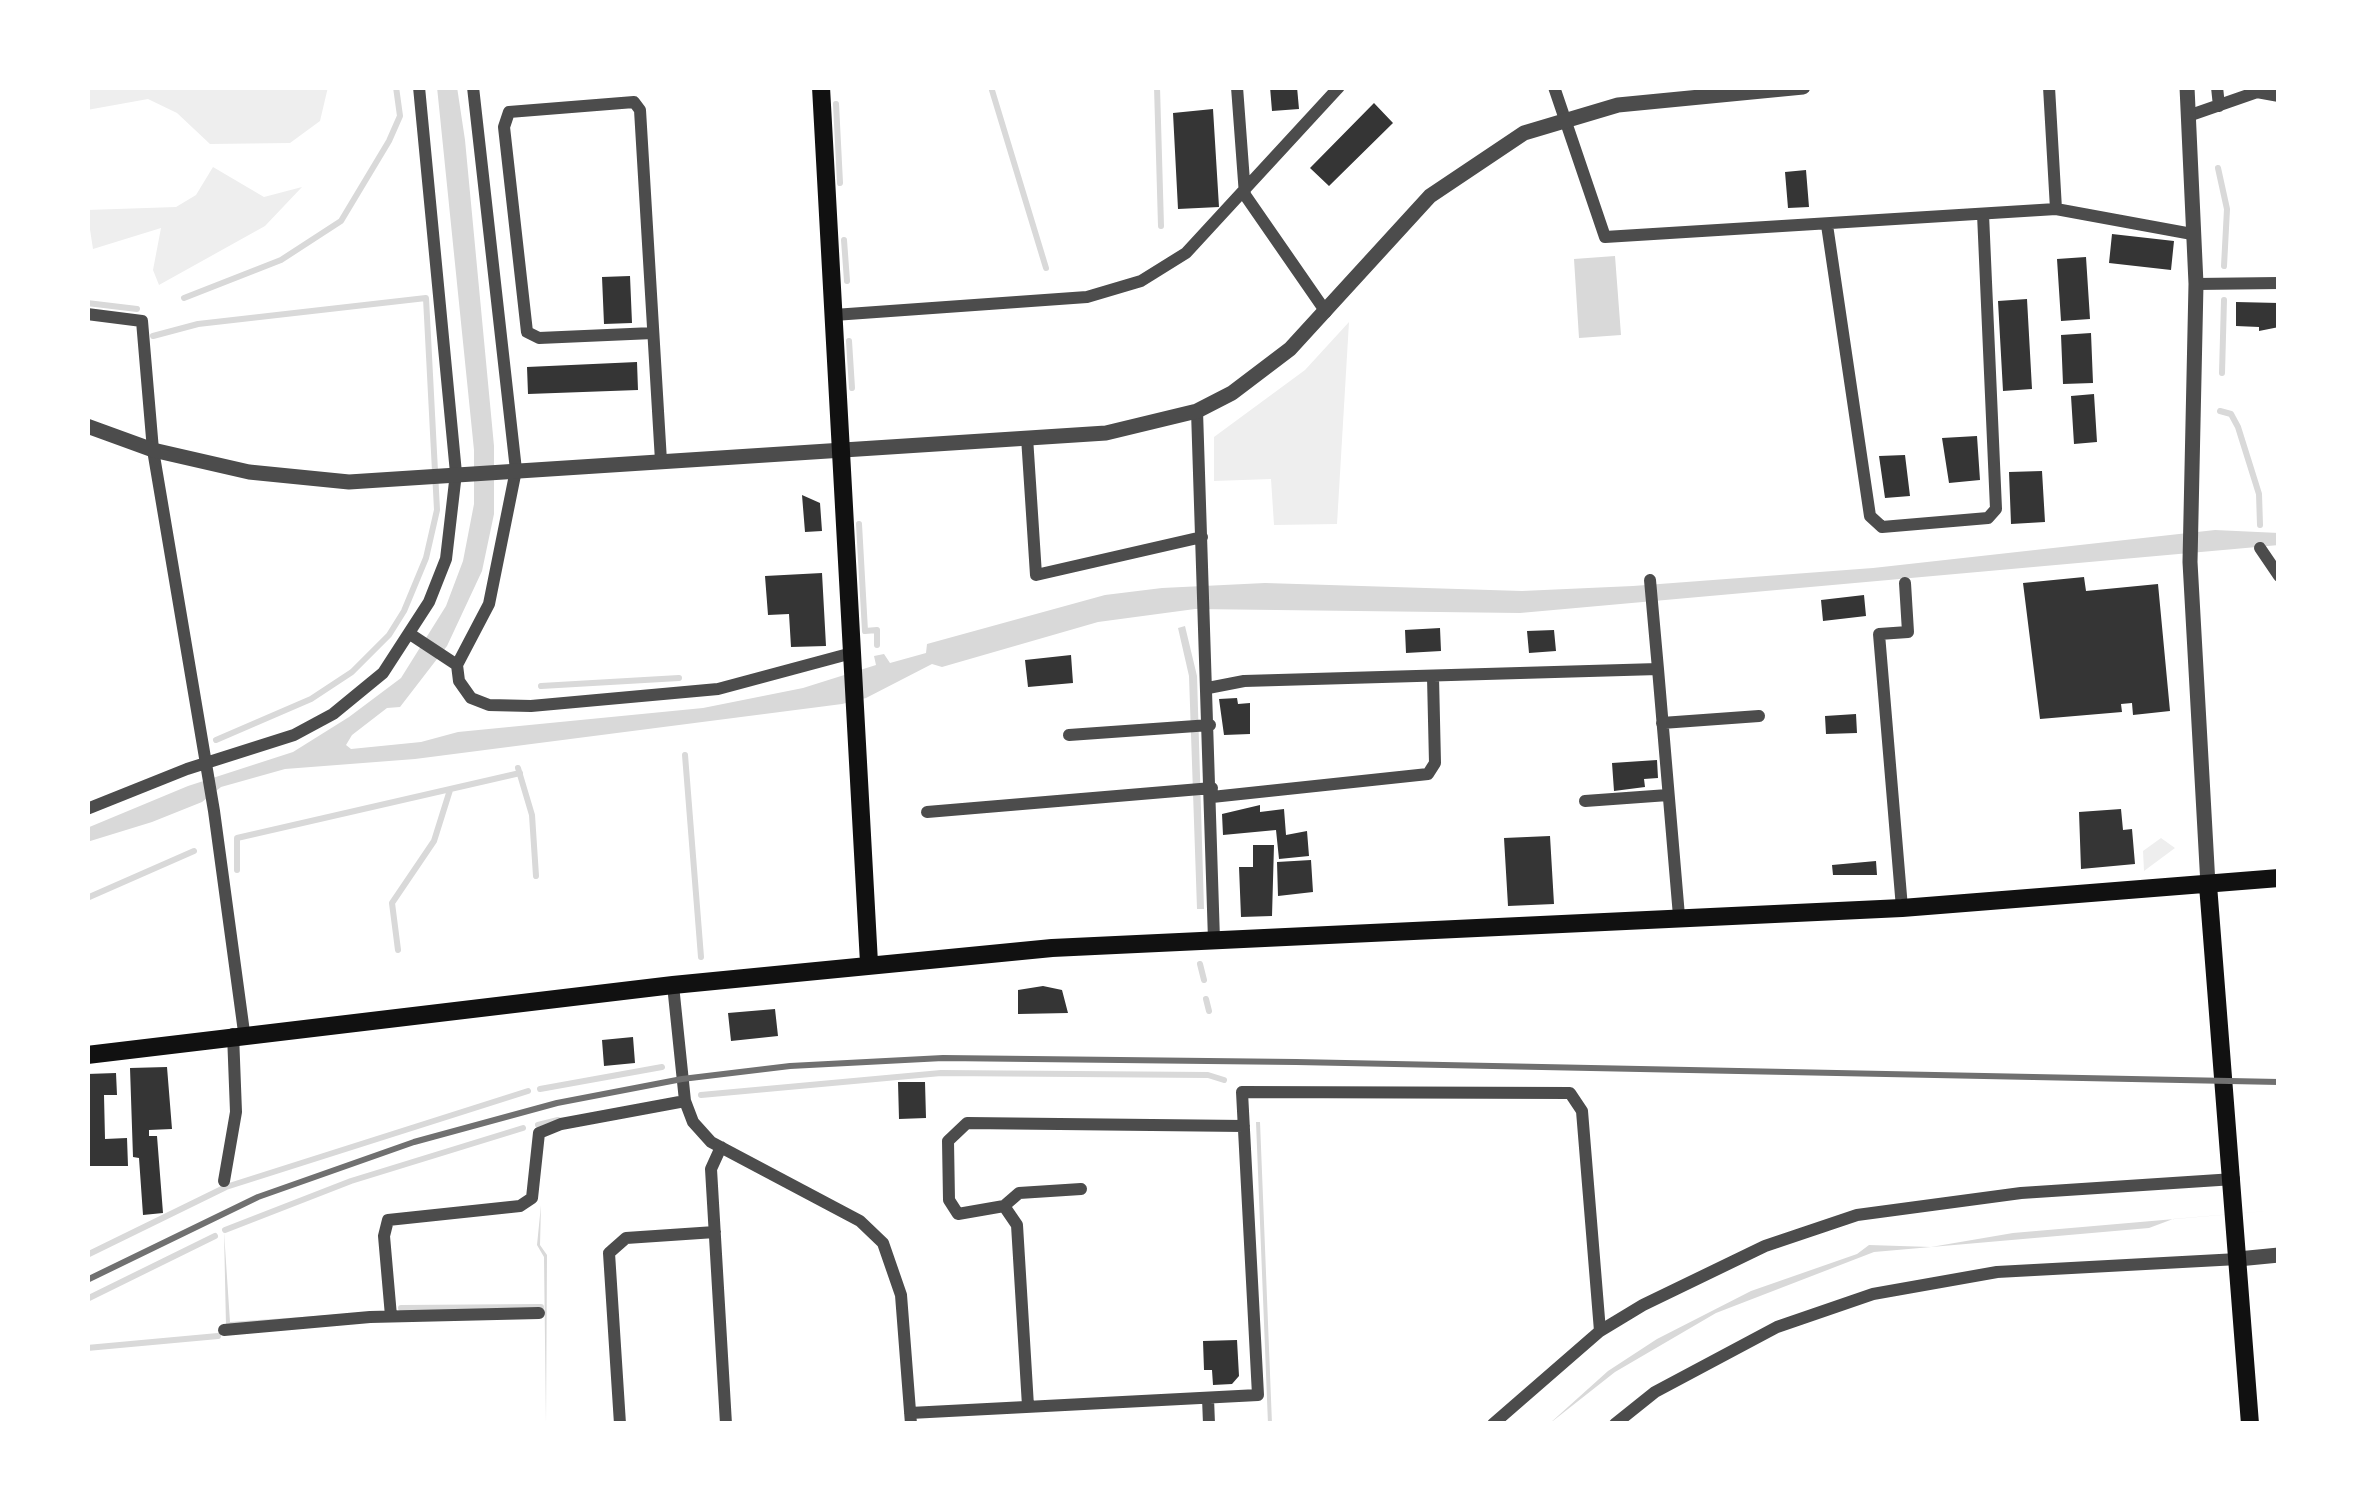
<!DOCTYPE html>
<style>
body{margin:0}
#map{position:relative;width:2366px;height:1511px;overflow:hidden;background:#fff;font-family:"Golos Text",sans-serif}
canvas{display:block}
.frame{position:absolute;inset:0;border:90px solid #fff;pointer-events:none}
</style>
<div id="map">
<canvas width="2366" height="1511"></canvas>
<div class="frame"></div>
</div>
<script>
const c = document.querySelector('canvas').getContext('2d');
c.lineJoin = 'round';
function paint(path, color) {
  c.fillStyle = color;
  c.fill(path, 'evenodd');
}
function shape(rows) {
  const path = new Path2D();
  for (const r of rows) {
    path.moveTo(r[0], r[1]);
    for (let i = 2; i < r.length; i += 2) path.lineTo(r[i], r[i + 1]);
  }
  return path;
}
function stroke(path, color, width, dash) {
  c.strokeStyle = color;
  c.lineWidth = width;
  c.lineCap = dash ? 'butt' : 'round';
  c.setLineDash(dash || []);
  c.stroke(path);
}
paint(shape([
 [87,87,328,87,320,121,290,143,210,144,177,113,148,99,87,110],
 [213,167,264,197,302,187,265,226,159,285,153,270,161,228,93,249,87,210,176,207,196,195],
 [1349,322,1337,524,1274,525,1271,479,1214,481,1214,437,1305,370],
 [2161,838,2175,848,2144,871,2143,851]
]), '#eee');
paint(shape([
 [437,87,457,87,465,140,494,446,494,514,482,571,447,646,400,707,387,708,352,735,346,745,351,749,421,742,458,732,703,708,803,688,876,665,874,656,884,654,890,663,926,653,927,644,1105,595,1162,588,1265,583,1522,591,1633,586,1873,568,2215,530,2279,533,2279,545,1520,613,1195,609,1098,622,942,667,932,664,866,698,842,704,415,759,285,769,221,787,202,802,152,822,87,842,87,828,188,786,293,752,349,717,401,678,446,606,463,561,474,504,474,450],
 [1615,256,1621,335,1579,338,1574,259],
 [1185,626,1197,676,1204,909,1197,909,1189,676,1178,628],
 [1256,1122,1260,1122,1272,1424,1268,1424],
 [541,1205,540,1245,547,1255,546,1424,544,1257,537,1245],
 [2279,1210,2173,1219,2149,1228,1874,1252,1716,1313,1615,1372,1549,1424,1608,1371,1657,1339,1751,1291,1857,1254,1869,1245,1931,1247,2013,1233],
 [224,1232,230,1322,387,1311,226,1326]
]), '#d9d9d9');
stroke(shape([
 [991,87,1046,268],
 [1157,87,1161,226],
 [836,104,840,183],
 [2218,168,2227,209,2224,266],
 [844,240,847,281],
 [184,298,281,260,341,221,389,141,400,116,396,87],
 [87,303,137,309],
 [153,336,198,324,426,298,437,510,426,558,404,611,389,635,352,672,311,699,216,740],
 [849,341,852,388],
 [2222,373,2224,300],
 [2220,411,2231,414,2238,427,2259,494,2260,525],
 [859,524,865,631,877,630,877,645],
 [541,686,679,678],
 [685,755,701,957],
 [518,768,532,815,536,876],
 [237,870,237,838,520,773],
 [87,898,194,851],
 [398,950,392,903,434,841,450,790],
 [1200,964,1204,980],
 [1206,999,1209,1011],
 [540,1089,662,1067],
 [701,1095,941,1073,1208,1075,1224,1080],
 [538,1125,558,1120],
 [225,1230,351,1181,523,1128],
 [87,1255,226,1187,528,1091],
 [87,1299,215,1236],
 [401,1308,541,1307],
 [87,1348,218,1336]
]), '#d9d9d9', 6);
paint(shape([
 [1270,87,1297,87,1299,109,1272,111],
 [1374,103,1393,123,1329,186,1310,168],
 [1213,109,1219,207,1178,209,1173,113],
 [1806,170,1809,207,1788,208,1785,172],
 [2112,234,2174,241,2171,270,2109,263],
 [2086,257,2090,319,2061,321,2057,259],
 [630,276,632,323,604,324,602,277],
 [2027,299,2032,389,2003,391,1998,301],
 [2236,302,2279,303,2279,327,2259,331,2259,327,2236,326],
 [2091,333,2093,383,2063,384,2061,335],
 [637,362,638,390,528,394,527,367],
 [2094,394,2097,442,2074,444,2071,396],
 [1977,436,1980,480,1949,483,1942,438],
 [1905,455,1910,496,1885,498,1879,456],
 [2042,471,2045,522,2011,524,2009,472],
 [802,495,820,503,822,531,805,532],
 [822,573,826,646,791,647,789,614,768,615,765,576],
 [2084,577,2086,591,2158,584,2170,711,2133,715,2132,703,2121,704,2122,712,2040,719,2023,583],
 [1864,595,1866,616,1823,621,1821,600],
 [1440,628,1441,651,1406,653,1405,630],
 [1554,630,1556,651,1529,653,1527,631],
 [1071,655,1073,683,1028,687,1025,660],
 [1237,698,1238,704,1250,703,1250,734,1224,735,1219,699],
 [1856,714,1857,733,1826,734,1825,716],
 [1657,760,1658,778,1644,779,1645,787,1614,791,1612,763],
 [1260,805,1260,812,1284,809,1286,835,1307,831,1309,856,1279,859,1276,830,1223,835,1222,814],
 [2121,809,2123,830,2132,829,2135,864,2081,869,2079,812],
 [1550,836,1554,904,1508,906,1504,838],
 [1253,845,1274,845,1272,916,1241,917,1239,867,1253,867],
 [1311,860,1313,892,1278,896,1277,862],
 [1876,861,1877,875,1833,875,1832,865],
 [1043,986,1062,990,1068,1013,1018,1014,1018,990],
 [775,1009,778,1036,731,1041,728,1013],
 [633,1037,635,1063,604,1066,602,1040],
 [167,1067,172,1129,149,1130,149,1136,157,1136,163,1213,143,1215,139,1158,133,1157,130,1068],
 [116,1073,117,1095,104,1095,105,1139,127,1138,128,1166,87,1166,87,1074],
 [898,1082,925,1082,926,1118,899,1119],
 [1237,1340,1239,1376,1232,1384,1213,1385,1212,1370,1204,1370,1203,1341]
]), '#353535');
stroke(shape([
 [473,87,516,470,489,604,457,665,459,681,471,698,489,705,531,706,718,689,852,653],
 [1237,87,1245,195,1326,312],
 [1554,87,1605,237,2056,209,2049,87],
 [2217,87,2219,106],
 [2188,116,2257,92,2279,96],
 [2056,209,2192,234],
 [1827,225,1870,516,1882,527,1988,518,1996,509,1983,214],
 [2196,284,2279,283],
 [87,314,142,321,153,450,214,811,244,1032],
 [834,315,1087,297,1141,281,1186,253,1339,87],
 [653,333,539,338,527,332,504,127,509,112,634,102,640,110,661,461],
 [1197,411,1214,940],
 [1027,437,1036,575,1202,537],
 [2260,548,2279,576],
 [1650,580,1658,669],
 [410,634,457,665],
 [1208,688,1244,681,1658,669,1679,916],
 [1662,723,1759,716],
 [1069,735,1210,725],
 [1212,797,1428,774,1435,763,1433,677],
 [1585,801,1668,795],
 [87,809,187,769,294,735,333,714,383,673,429,602,446,559,456,473,419,87],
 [927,812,1212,788],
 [1902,908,1879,634,1908,632,1905,583],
 [673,985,685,1101,693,1122,711,1142,860,1221,883,1243,901,1295,911,1424],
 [721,1147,711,1169,726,1424],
 [224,1181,236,1112,233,1034],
 [1004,1206,1019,1193,1081,1189],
 [391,1316,384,1236,388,1220,520,1206,532,1198,539,1133,561,1124,685,1101],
 [224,1330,370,1317,539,1313],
 [1208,1398,1209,1424],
 [1028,1406,1017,1225,1004,1206,958,1214,949,1200,948,1141,967,1123,1244,1126],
 [910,1413,1258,1395,1242,1092,1570,1093,1582,1111,1600,1331],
 [620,1424,609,1253,626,1238,715,1232],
 [1493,1424,1600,1331,1643,1305,1765,1246,1857,1215,2021,1193,2234,1179],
 [1615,1424,1655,1392,1777,1327,1873,1294,1997,1272,2238,1259]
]), '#4c4c4c', 12);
stroke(shape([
 [2187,87,2196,284,2190,562,2208,885],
 [87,426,153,450,249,472,349,482,1106,433,1197,411,1232,393,1290,349,1430,196,1524,133,1618,105,1803,87],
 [2238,1259,2279,1255]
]), '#4c4c4c', 15);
stroke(shape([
 [821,87,869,963],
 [2208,885,2250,1424],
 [87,1055,673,985,1052,948,1902,908,2279,878]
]), '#111', 18);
stroke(shape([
 [87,1280,258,1197,414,1142,557,1103,682,1079,790,1066,943,1058,1296,1062,2279,1082]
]), '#707070', 6);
</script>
